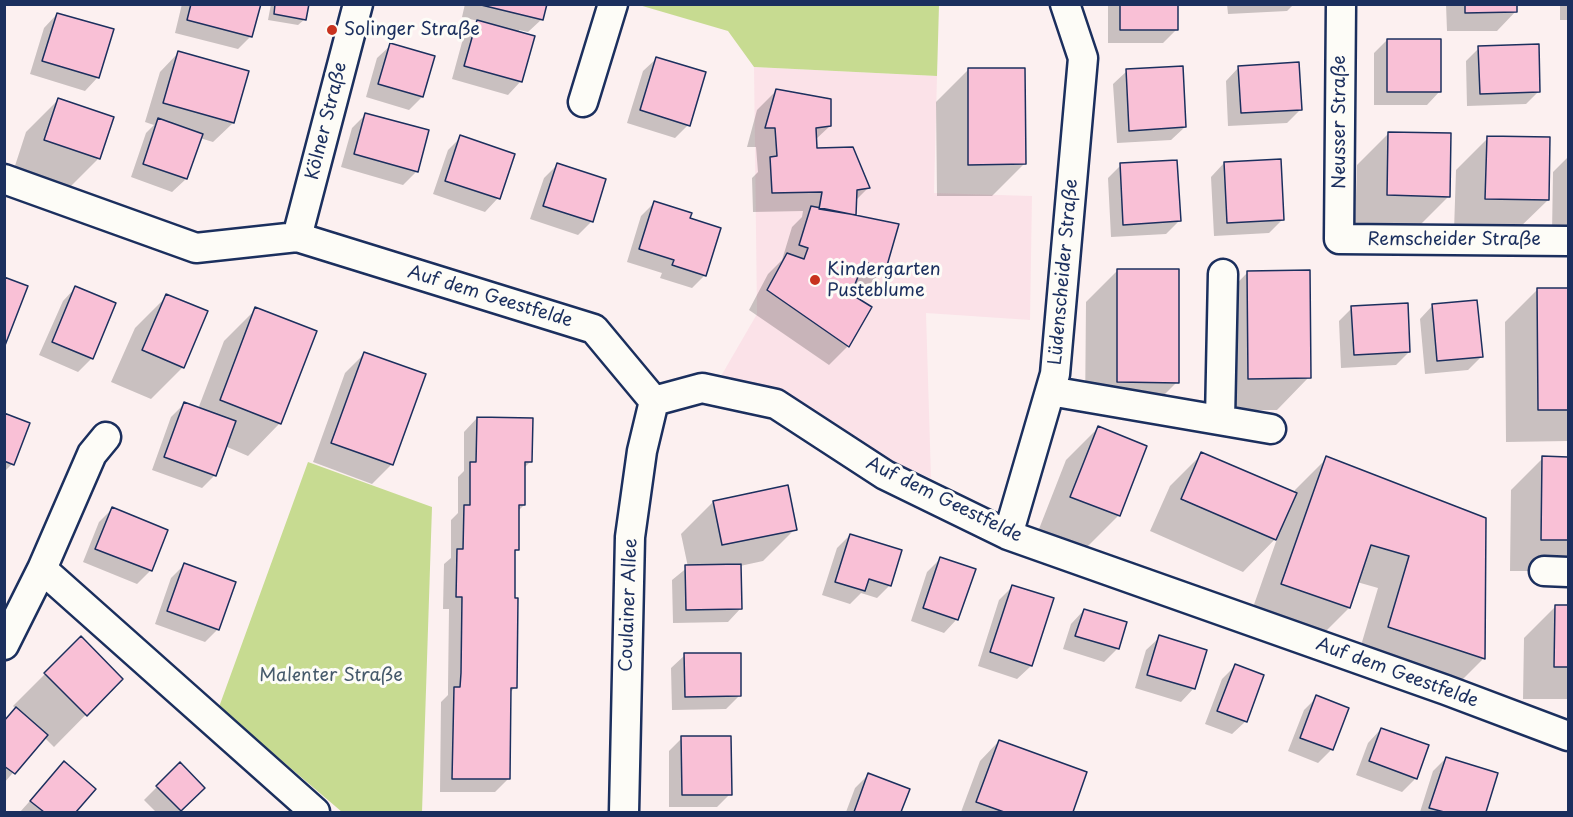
<!DOCTYPE html>
<meta charset="utf-8">
<style>
body{margin:0}
#map{position:relative;width:1573px;height:817px;overflow:hidden;background:#fcf0f0;font-family:"Playpen Sans",sans-serif}
canvas{display:block}
.frame{position:absolute;inset:0;border:6px solid #1b2f5e;pointer-events:none}
</style>
<div id="map">
<canvas width="1573" height="817"></canvas>
<div class="frame"></div>
</div>
<script>
const c = document.querySelector('canvas').getContext('2d');
c.lineJoin = 'round';
function paint(path, color) {
  c.fillStyle = color;
  c.fill(path, 'evenodd');
}
function shape(rows) {
  const path = new Path2D();
  for (const r of rows) {
    path.moveTo(r[0], r[1]);
    for (let i = 2; i < r.length; i += 2) path.lineTo(r[i], r[i + 1]);
  }
  return path;
}
function stroke(path, color, width, dash) {
  c.strokeStyle = color;
  c.lineWidth = width;
  c.lineCap = dash ? 'butt' : 'round';
  c.setLineDash(dash || []);
  c.stroke(path);
}
function write(font, color, halo, rows, align = 'center') {
  c.font = font + ' "Playpen Sans",sans-serif';
  c.lineWidth = 6;
  c.setLineDash([]);
  c.textBaseline = 'middle';
  c.strokeStyle = halo;
  c.fillStyle = color;
  for (const [text, x, y, turn = 0] of rows) {
    c.save();
    c.translate(x, y);
    c.rotate((+turn || 0) * Math.PI / 180);
    c.textAlign = isNaN(turn) ? turn : align;
    if (halo) c.strokeText(text, 0, 0);
    c.fillText(text, 0, 0);
    c.restore();
  }
}
paint(shape([
 [754,67,937,76,934,193,1032,196,1030,320,926,313,931,478,889,461,783,391,717,383,757,314]
]), '#fbe2e8');
paint(shape([
 [639,5,939,5,937,76,754,67,728,31],
 [308,462,432,507,422,812,342,812,219,707]
]), '#c7db91');
paint(shape([
 [182,4,259,4,251,36,238,49,175,33],
 [271,4,308,4,305,19,298,25,268,20],
 [465,4,545,4,542,19,528,32,519,30,521,81,508,95,452,79,464,35,478,21,462,17],
 [1108,4,1176,4,1176,30,1163,43,1108,43],
 [1227,4,1294,4,1287,11,1228,14],
 [1446,4,1516,4,1516,11,1497,31,1447,31],
 [1560,4,1568,4,1568,20,1560,20],
 [57,14,98,77,85,91,30,74,44,28],
 [1387,40,1440,91,1427,105,1374,105,1374,53],
 [391,45,422,97,409,110,366,97,377,58],
 [1479,48,1539,91,1526,104,1467,106,1466,61],
 [179,52,233,123,213,142,200,138,186,179,172,192,131,177,146,133,154,125,145,122,160,72],
 [657,58,688,125,675,138,627,123,643,71],
 [1239,67,1300,110,1287,123,1228,126,1226,81],
 [968,70,1024,164,992,196,937,196,936,102],
 [1127,71,1185,127,1171,140,1117,143,1113,84],
 [777,90,830,126,815,140,815,149,868,188,855,201,855,217,885,268,866,288,853,284,849,295,848,346,829,365,749,310,768,274,782,260,792,227,802,217,803,211,753,212,752,178,758,172,756,147,747,147,757,110],
 [58,100,99,158,67,190,13,172,26,132],
 [366,114,417,171,403,185,341,167,352,128],
 [1389,133,1449,196,1417,228,1355,227,1357,165],
 [461,137,498,198,485,212,433,194,448,150],
 [1488,138,1548,200,1515,232,1454,231,1456,170],
 [1568,157,1568,233,1552,233,1553,172],
 [1224,163,1283,219,1269,233,1214,236,1211,177],
 [557,165,592,221,578,235,530,219,544,178],
 [1121,165,1179,221,1166,234,1111,237,1108,178],
 [654,203,705,275,692,288,660,278,662,273,627,262,641,216],
 [1118,270,1177,382,1145,414,1085,414,1086,302],
 [1248,272,1309,377,1277,410,1217,410,1216,305],
 [76,287,92,358,78,372,39,355,63,301],
 [1537,290,1568,290,1568,441,1506,442,1505,322],
 [167,296,183,367,151,399,111,382,135,328],
 [1433,305,1481,357,1468,370,1425,374,1420,319],
 [1352,308,1409,352,1396,365,1341,368,1339,321],
 [256,309,280,423,248,456,225,446,215,475,202,488,152,470,171,417,184,404,198,409,224,341],
 [364,354,392,464,372,484,313,462,345,373],
 [4,415,12,464,4,472],
 [477,418,530,462,524,468,524,505,518,511,517,549,513,553,515,687,510,693,508,779,495,792,440,792,441,702,448,695,448,687,449,609,443,609,444,564,451,558,451,520,458,513,458,477,464,471,464,432],
 [1098,428,1145,447,1118,516,1086,548,1039,529,1066,460],
 [1202,454,1294,493,1295,490,1327,458,1485,519,1484,658,1452,690,1357,659,1378,588,1357,582,1349,608,1317,640,1250,616,1278,536,1243,572,1150,531,1170,486],
 [1543,458,1568,458,1568,571,1510,571,1511,490],
 [713,502,795,529,763,561,740,566,741,608,728,622,673,623,672,580,688,567,681,534],
 [112,509,151,570,137,584,83,562,99,522],
 [850,535,890,585,877,598,861,593,850,604,822,595,837,548],
 [940,559,957,619,944,633,911,621,927,572],
 [184,565,218,629,205,642,155,624,171,578],
 [1013,586,1053,599,1031,666,1017,679,978,666,999,600],
 [1556,606,1568,606,1568,699,1523,699,1524,638],
 [1084,610,1118,648,1104,662,1063,649,1071,624],
 [1160,637,1194,688,1181,702,1135,688,1146,650],
 [81,638,121,679,54,747,44,737,4,783,4,721,16,709,13,706],
 [685,655,739,696,726,709,672,710,671,668],
 [1235,666,1246,721,1232,734,1205,724,1222,679],
 [1317,697,1347,709,1331,750,1318,763,1288,751,1304,710],
 [1381,729,1416,778,1402,792,1356,775,1368,743],
 [682,738,730,794,717,807,669,807,669,751],
 [999,741,1085,773,1071,812,961,812,980,761],
 [1446,758,1496,774,1484,812,1420,812,1433,771],
 [64,763,94,789,74,812,20,812],
 [180,764,203,788,178,812,156,812,144,800],
 [868,775,908,790,900,812,846,812,855,788]
]), '#0003');
const building = shape([
 [191,4,261,4,252,37,187,20,191,4],
 [275,4,309,4,306,20,274,14,275,4],
 [477,4,547,4,543,20,477,4],
 [1120,4,1178,4,1178,30,1120,30,1120,4],
 [1465,4,1517,4,1517,12,1465,13,1465,4],
 [57,13,114,29,99,78,42,61,57,13],
 [477,20,535,36,522,82,464,66,477,20],
 [1387,39,1441,39,1441,92,1387,92,1387,39],
 [390,43,435,56,423,97,378,84,390,43],
 [1539,44,1540,92,1480,94,1478,46,1539,44],
 [178,51,249,71,234,123,163,103,178,51],
 [656,57,706,72,690,126,640,110,656,57],
 [1299,62,1302,110,1241,113,1238,66,1299,62],
 [1183,66,1186,127,1129,131,1126,69,1183,66],
 [968,68,1025,68,1026,164,968,165,968,68],
 [776,89,831,99,831,126,816,128,817,148,853,147,870,188,857,190,856,215,819,209,822,192,772,193,770,157,777,156,775,128,765,128,776,89],
 [58,98,114,117,100,159,44,140,58,98],
 [365,113,429,130,418,172,354,154,365,113],
 [158,118,203,134,187,179,143,164,158,118],
 [1388,132,1451,133,1450,197,1387,195,1388,132],
 [460,135,515,154,500,199,445,181,460,135],
 [1487,136,1550,137,1549,200,1485,199,1487,136],
 [1281,159,1284,220,1227,223,1224,162,1281,159],
 [1177,160,1181,221,1123,225,1120,163,1177,160],
 [557,163,606,179,593,222,543,206,557,163],
 [654,201,692,213,690,218,721,228,706,276,672,265,674,260,639,249,654,201],
 [811,206,899,224,886,269,864,262,851,294,872,307,849,347,767,290,787,253,804,259,808,248,799,245,811,206],
 [1117,269,1179,269,1179,383,1117,382,1117,269],
 [1310,270,1311,378,1248,379,1247,271,1310,270],
 [4,277,28,286,4,348,4,277],
 [75,286,116,303,93,359,52,342,75,286],
 [1537,288,1568,288,1568,410,1538,410,1537,288],
 [166,294,208,311,184,368,142,350,166,294],
 [1477,300,1483,357,1437,361,1432,304,1477,300],
 [1408,303,1410,352,1354,355,1351,306,1408,303],
 [255,307,317,331,281,424,220,400,255,307],
 [364,352,426,374,393,465,331,443,364,352],
 [184,402,236,421,216,476,164,457,184,402],
 [4,413,30,423,14,465,4,461,4,413],
 [477,417,533,418,532,462,525,462,525,505,519,505,519,550,515,550,515,598,518,598,517,688,511,688,510,779,452,779,454,687,460,687,461,673,462,597,456,597,457,549,463,549,464,505,470,505,470,462,476,462,477,417],
 [1098,426,1147,446,1120,516,1070,497,1098,426],
 [1201,452,1297,493,1276,540,1181,499,1201,452],
 [1326,456,1486,518,1485,659,1388,627,1409,556,1371,545,1350,608,1281,584,1326,456],
 [1542,456,1568,457,1568,540,1541,540,1542,456],
 [788,485,797,530,722,545,713,501,788,485],
 [112,507,168,530,152,571,95,549,112,507],
 [850,534,902,550,891,586,869,579,865,591,835,582,850,534],
 [940,557,976,569,958,620,923,608,940,557],
 [184,563,236,582,219,630,167,611,184,563],
 [741,564,742,609,686,610,685,565,741,564],
 [1012,585,1054,598,1032,666,990,652,1012,585],
 [1555,605,1568,605,1568,667,1554,667,1555,605],
 [1084,609,1127,622,1119,649,1075,636,1084,609],
 [1159,635,1207,650,1195,689,1147,675,1159,635],
 [81,636,123,679,87,716,44,673,81,636],
 [684,653,741,653,741,696,685,697,684,653],
 [1235,664,1264,675,1247,722,1217,711,1235,664],
 [1316,695,1349,708,1333,750,1300,738,1316,695],
 [16,707,48,735,15,774,4,766,4,721,16,707],
 [1381,728,1429,745,1417,779,1369,761,1381,728],
 [681,736,731,736,732,795,682,795,681,736],
 [999,740,1087,772,1073,812,1004,812,976,802,999,740],
 [1446,757,1498,773,1486,812,1444,812,1429,808,1446,757],
 [64,761,96,789,76,812,44,812,30,801,64,761],
 [180,762,205,788,181,811,156,786,180,762],
 [868,773,910,789,901,812,854,812,868,773]
]);
paint(building, '#f9c0d6');
stroke(building, '#1b2f5e', 1.5);
const minor = shape([
 [1341,4,1339,239,1568,241],
 [583,102,613,4],
 [4,179,196,248,297,237,594,329,654,401],
 [297,237,358,4],
 [1050,391,1271,429],
 [654,401,702,388,776,404,885,475,1008,535,1446,690,1568,736],
 [1220,420,1223,274],
 [1008,535,1055,374,1083,58,1065,4],
 [42,569,92,454,106,437],
 [1544,571,1568,572],
 [4,645,42,569,315,812],
 [624,812,630,537,642,451,654,401]
]);
stroke(minor, '#1b2f5e', 33);
stroke(minor, '#fdfcf7', 28);
for (const [x, y, r, color] of [
 [332,30,6,"#c8321e"],
 [815,280,6,"#c8321e"]
]) {
  const dot = new Path2D();
  dot.arc(x, y, r, 0, 2 * Math.PI);
  c.fillStyle = color;
  c.fill(dot);
  stroke(dot, '#fdfcf7', 2);
}
write('18px', '#1b2f5e', '#fdfcf7', [
 ["Solinger Straße",344,30],
 ["Kindergarten",827,270],
 ["Pusteblume",827,291]
], 'left');
write('18px', '#1b2f5e', '#fdfcf7', [
 ["Kölner Straße",327,121,-76],
 ["Neusser Straße",1340,122,-90],
 ["Remscheider Straße",1454,240],
 ["Lüdenscheider Straße",1064,272,-85],
 ["Auf dem Geestfelde",490,297,17],
 ["Auf dem Geestfelde",944,500,26],
 ["Coulainer Allee",629,605,-88],
 ["Auf dem Geestfelde",1397,673,20]
]);
write('18px', '#465a6b', '#fdfcf7', [
 ["Malenter Straße",331,676]
]);
</script>
